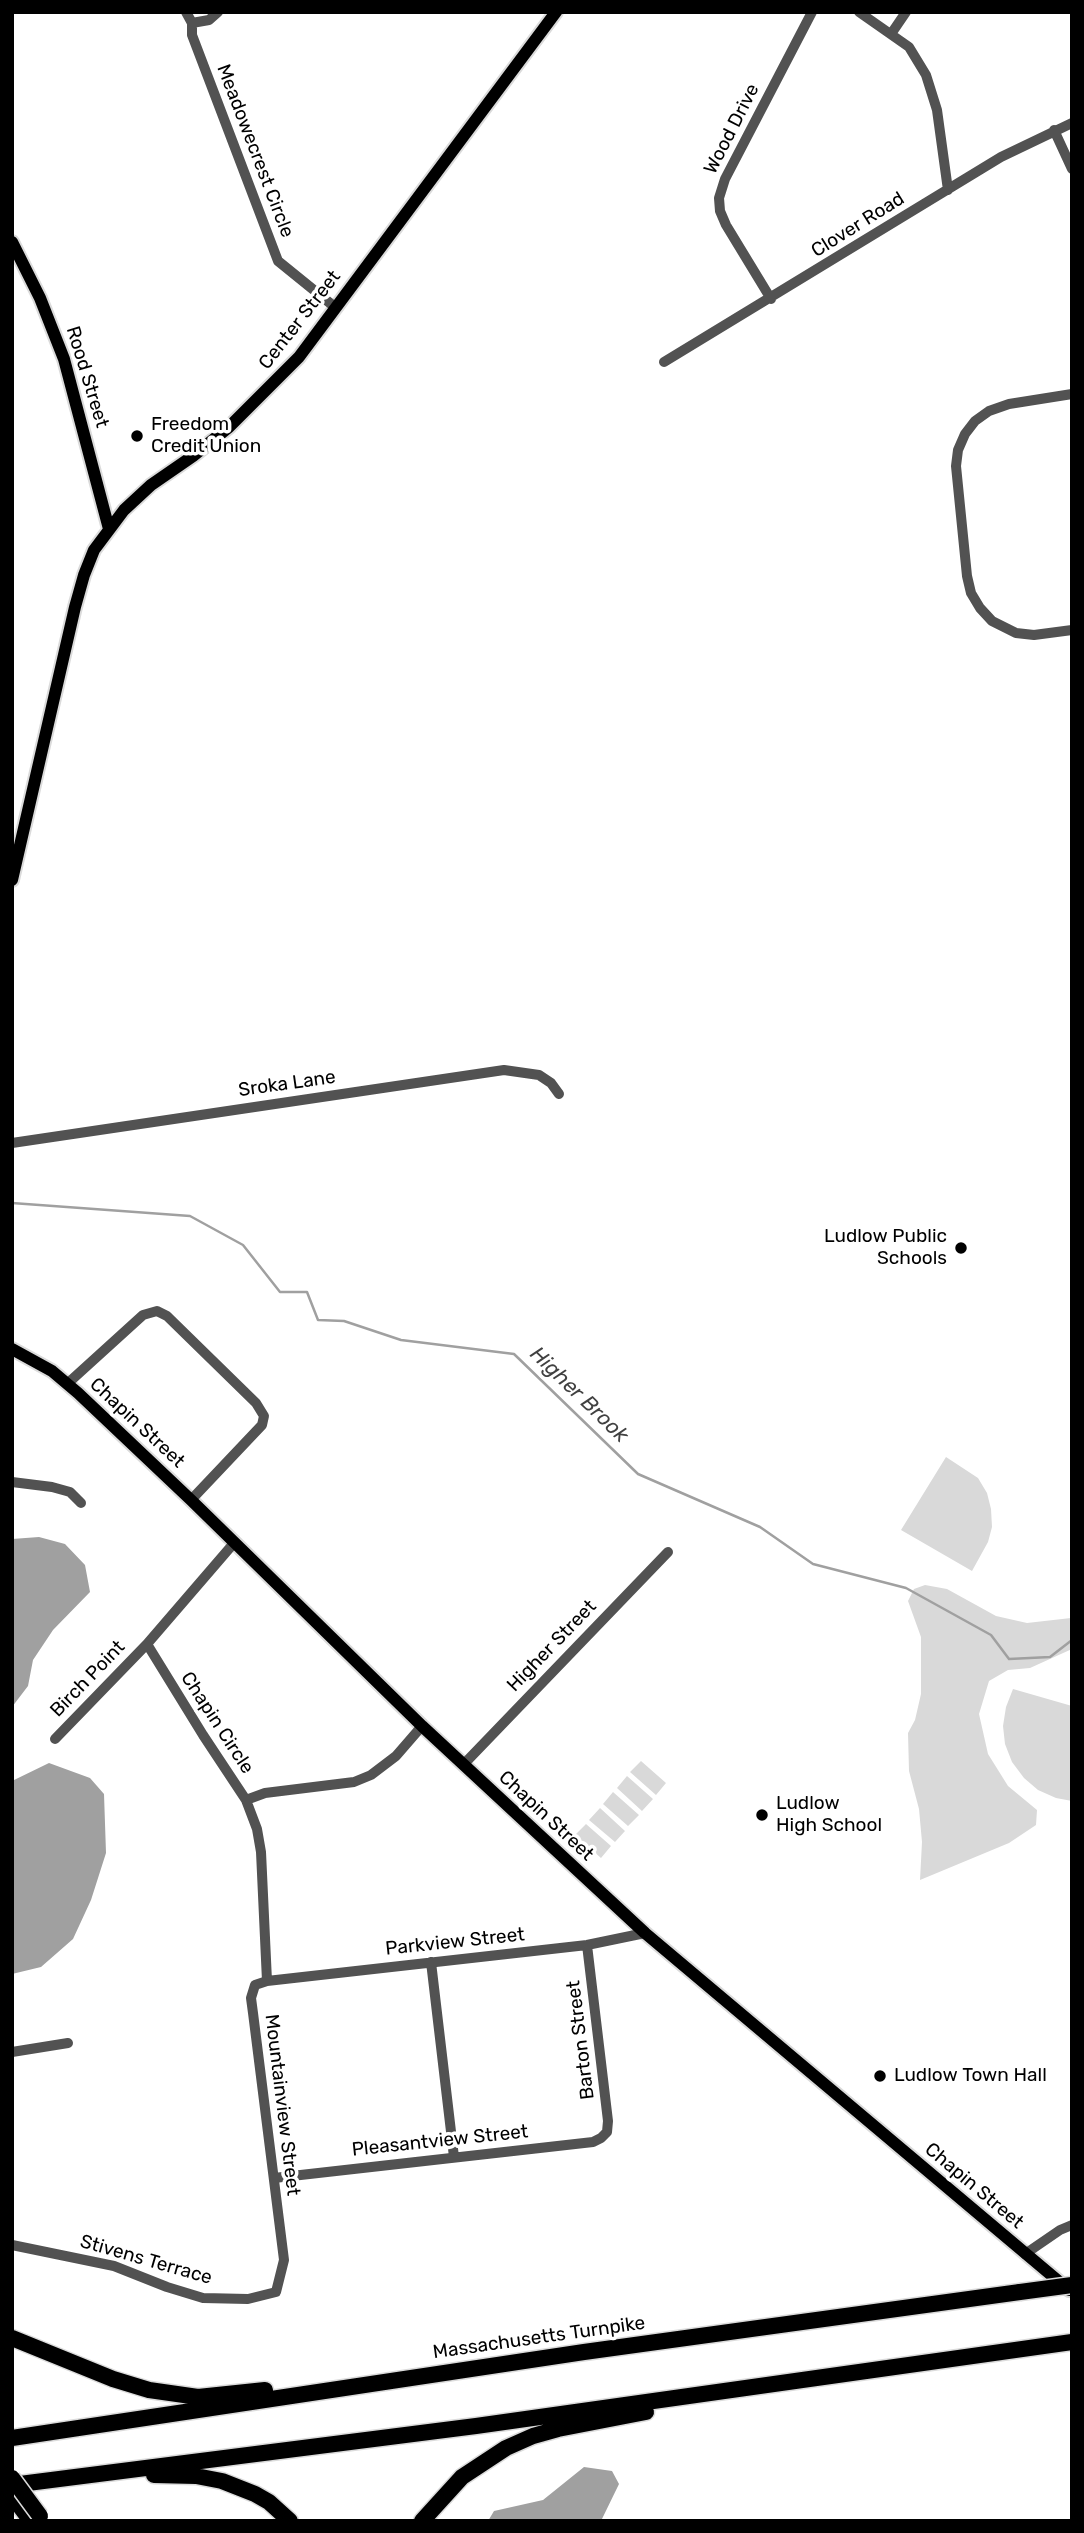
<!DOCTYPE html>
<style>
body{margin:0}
#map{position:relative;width:1084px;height:2533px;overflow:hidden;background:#fff;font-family:Rubik,sans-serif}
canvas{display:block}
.frame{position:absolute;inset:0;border:14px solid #000;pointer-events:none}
</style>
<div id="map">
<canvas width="1084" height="2533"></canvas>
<div class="frame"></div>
</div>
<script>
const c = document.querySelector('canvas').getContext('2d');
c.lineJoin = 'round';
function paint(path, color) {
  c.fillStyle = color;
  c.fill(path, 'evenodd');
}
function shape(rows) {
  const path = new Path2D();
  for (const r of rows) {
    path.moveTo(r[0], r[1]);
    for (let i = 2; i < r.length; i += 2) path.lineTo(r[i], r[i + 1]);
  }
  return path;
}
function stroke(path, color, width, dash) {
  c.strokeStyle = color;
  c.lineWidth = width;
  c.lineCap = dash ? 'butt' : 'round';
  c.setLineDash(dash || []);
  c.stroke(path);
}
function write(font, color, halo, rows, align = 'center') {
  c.font = font + ' Rubik,sans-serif';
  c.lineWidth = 7;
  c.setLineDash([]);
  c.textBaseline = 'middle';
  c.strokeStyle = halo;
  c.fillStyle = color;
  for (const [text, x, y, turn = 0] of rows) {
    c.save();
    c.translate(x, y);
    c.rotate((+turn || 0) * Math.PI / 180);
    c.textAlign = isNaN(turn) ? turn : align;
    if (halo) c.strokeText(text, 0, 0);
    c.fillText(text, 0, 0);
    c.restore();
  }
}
paint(shape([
 [946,1457,978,1478,987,1493,991,1509,992,1527,988,1542,972,1571,901,1530],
 [925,1585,947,1589,996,1616,1027,1623,1071,1618,1072,1649,1030,1668,1008,1670,989,1681,979,1714,988,1754,1008,1786,1037,1810,1036,1825,1009,1843,920,1880,922,1842,919,1809,909,1771,908,1733,915,1720,921,1694,921,1637,908,1601,914,1589],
 [1013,1689,1072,1706,1072,1801,1056,1798,1038,1790,1024,1778,1012,1762,1005,1744,1003,1726,1006,1707],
 [641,1761,666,1783,656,1795,630,1772],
 [627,1776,653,1799,642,1811,617,1788],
 [613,1792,639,1815,628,1826,603,1804],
 [600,1808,625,1831,615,1842,589,1820],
 [586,1824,611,1846,601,1858,575,1835]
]), '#d9d9d9');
paint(shape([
 [39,1537,65,1544,85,1565,90,1592,53,1630,33,1660,28,1686,12,1707,12,1539],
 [49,1763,90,1778,104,1794,106,1853,91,1900,73,1939,41,1967,12,1974,12,1781],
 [584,2467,612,2471,619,2484,601,2521,488,2521,494,2511,543,2500]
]), '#a0a0a0');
stroke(shape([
 [12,1203,190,1216,243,1245,280,1292,307,1292,318,1320,344,1321,401,1340,514,1354,638,1474,760,1527,813,1564,906,1588,991,1635,1009,1659,1050,1657,1072,1640]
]), '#a0a0a0', 2.5);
const major = shape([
 [12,242,40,298,64,359,109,529],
 [12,880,75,607,84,575,94,550,124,510,151,485,193,456,229,427,299,357,556,12],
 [12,1349,52,1371,78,1393,191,1500,422,1726,645,1933,1069,2290]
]);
const highway = shape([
 [12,2338,113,2379,149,2390,198,2397,265,2390],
 [12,2438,584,2352,1020,2292],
 [154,2475,196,2476,222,2481,255,2494,269,2502,290,2521],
 [12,2485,476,2426,1072,2342],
 [12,2496,31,2521],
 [422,2521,462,2477,506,2448,533,2436,558,2429,646,2412]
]);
stroke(major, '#dbdbdb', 16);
stroke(highway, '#dbdbdb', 19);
stroke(shape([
 [186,12,192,23,192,35,278,261,336,308],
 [859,12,909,47,926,75,937,110,948,190],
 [192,23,209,20,218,12],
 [891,34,906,12],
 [1054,130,1072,169],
 [771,299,726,225,720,211,719,198,725,179,812,12],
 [664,362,1001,157,1072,123],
 [1072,394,1009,404,989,411,975,421,965,434,958,450,956,466,967,576,971,593,980,608,992,621,1016,633,1034,635,1072,630],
 [12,1143,504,1070,539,1075,551,1083,559,1094],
 [67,1384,143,1315,157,1311,167,1316,256,1403,264,1416,262,1425,191,1500],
 [12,1482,52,1487,70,1492,81,1503],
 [234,1543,147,1644,203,1735,246,1800,265,1793,354,1782,371,1775,396,1756,422,1726],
 [55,1739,147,1644],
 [463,1765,668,1552],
 [246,1800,257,1829,261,1852,267,1981],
 [431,1962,454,2157],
 [12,2052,68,2043],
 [274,2178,593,2142,601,2138,607,2132,608,2121,587,1945],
 [12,2245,114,2266,167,2287,203,2298,248,2299,276,2292,284,2260,253,2013,251,1998,255,1985,267,1981,587,1945,645,1933],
 [1025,2254,1060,2230,1072,2225]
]), '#525252', 10);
stroke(major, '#000', 12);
stroke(highway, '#000', 16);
const highwayBridge = shape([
 [1020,2292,1072,2285],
 [12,2478,40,2516]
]);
stroke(highwayBridge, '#dbdbdb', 19, []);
stroke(highwayBridge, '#000', 16);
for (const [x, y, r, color] of [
 [137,436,7,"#000"],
 [961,1248,7,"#000"],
 [762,1815,7,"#000"],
 [880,2076,7,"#000"]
]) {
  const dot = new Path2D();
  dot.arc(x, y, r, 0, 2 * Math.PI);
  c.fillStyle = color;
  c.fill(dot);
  stroke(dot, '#fff', 2.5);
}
write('19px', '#000', '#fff', [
 ["Wood Drive",732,129,-63],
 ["Meadowecrest Circle",255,151,69],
 ["Clover Road",858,225,-32],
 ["Center Street",300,320,-52],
 ["Rood Street",87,377,73],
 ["Sroka Lane",287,1084,-8],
 ["Chapin Street",137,1423,43],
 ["Higher Street",552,1646,-46],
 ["Birch Point",88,1679,-46],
 ["Chapin Circle",217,1723,57],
 ["Chapin Street",546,1816,43],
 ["Parkview Street",455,1942,-6],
 ["Barton Street",581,2040,-97],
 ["Mountainview Street",282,2105,83],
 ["Pleasantview Street",440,2141,-6],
 ["Chapin Street",974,2186,40],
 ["Stivens Terrace",146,2260,16],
 ["Massachusetts Turnpike",539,2338,-8]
]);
write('19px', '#000', '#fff', [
 ["Freedom",151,425],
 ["Credit Union",151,447],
 ["Ludlow Public",947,1237,"right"],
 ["Schools",947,1259,"right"],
 ["Ludlow",776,1804],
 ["High School",776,1826],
 ["Ludlow Town Hall",894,2076]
], 'left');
write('italic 21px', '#414141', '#fff', [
 ["Higher Brook",579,1395,44]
]);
</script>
